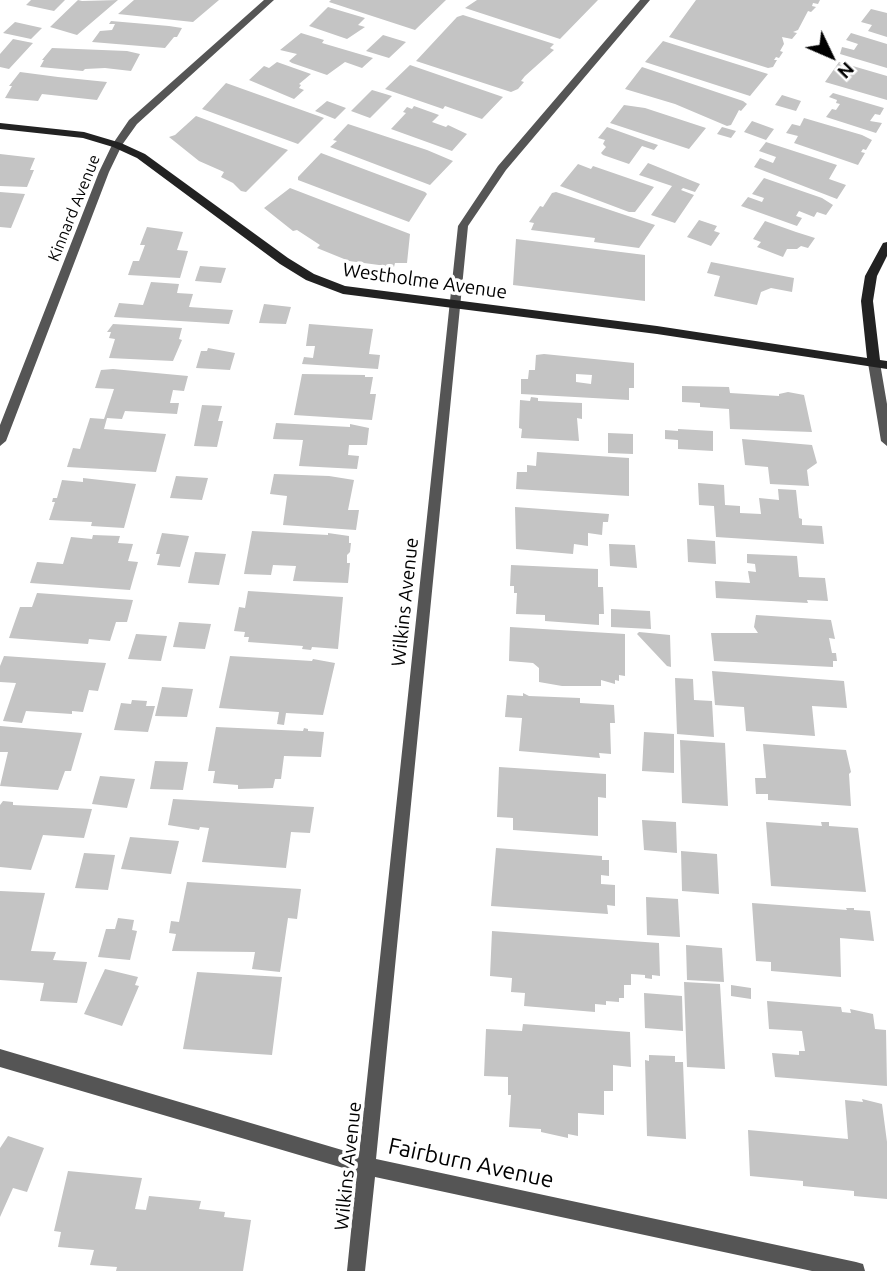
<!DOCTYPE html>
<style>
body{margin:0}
#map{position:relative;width:887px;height:1271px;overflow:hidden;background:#fff;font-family:Ubuntu,sans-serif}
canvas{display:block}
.north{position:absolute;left:796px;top:21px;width:70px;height:70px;-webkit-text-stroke:5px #fff;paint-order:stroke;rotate:134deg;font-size:19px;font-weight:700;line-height:28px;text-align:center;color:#000}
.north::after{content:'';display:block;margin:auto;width:24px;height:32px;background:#000;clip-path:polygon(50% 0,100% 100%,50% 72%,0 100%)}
</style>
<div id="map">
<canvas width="887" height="1271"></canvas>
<div class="north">N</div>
</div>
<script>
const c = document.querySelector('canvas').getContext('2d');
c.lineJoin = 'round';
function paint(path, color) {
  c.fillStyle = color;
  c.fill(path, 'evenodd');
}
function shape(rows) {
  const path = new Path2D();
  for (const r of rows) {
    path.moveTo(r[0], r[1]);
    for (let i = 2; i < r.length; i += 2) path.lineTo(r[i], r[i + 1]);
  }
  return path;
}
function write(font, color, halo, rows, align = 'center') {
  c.font = font + ' Ubuntu,sans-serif';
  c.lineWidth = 7;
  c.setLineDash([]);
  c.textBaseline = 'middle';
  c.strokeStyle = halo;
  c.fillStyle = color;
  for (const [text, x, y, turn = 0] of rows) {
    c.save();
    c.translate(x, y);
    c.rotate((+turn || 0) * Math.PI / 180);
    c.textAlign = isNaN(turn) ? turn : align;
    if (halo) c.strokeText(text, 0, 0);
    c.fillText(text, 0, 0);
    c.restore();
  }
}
paint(shape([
 [31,0,65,0,54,11,26,5],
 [78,0,82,1,118,0,77,35,50,27],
 [134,0,219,0,193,22,118,14],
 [331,0,446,0,415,30,329,2],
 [477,0,598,0,560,39,465,8],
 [696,0,820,0,818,4,813,3,812,6,816,7,811,12,808,11,798,30,793,32,797,33,792,39,782,37,784,44,780,51,783,52,779,58,776,57,774,60,777,60,773,67,768,68,669,37],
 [328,7,365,18,358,25,365,27,347,39,309,26],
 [871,9,887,13,887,37,868,31,872,25,861,22],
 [463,15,554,44,550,48,554,50,525,76,521,81,524,82,518,89,511,92,416,61,457,17],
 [111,21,169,26,182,28,177,37,174,37,165,48,92,42,100,31,112,30,115,24,109,24],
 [15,22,42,28,31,39,3,33],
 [301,33,324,40,322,43,373,58,362,68,345,62,327,75,292,63,289,61,297,54,280,50],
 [851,33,887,44,887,68,840,54,842,47,854,50,858,44,846,40],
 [383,35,406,42,389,58,366,51],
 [13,39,33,43,9,69,0,67,0,54],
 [663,41,768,74,750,96,645,62],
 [52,48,127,51,140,54,131,71,105,68,85,69,83,71,40,67,44,60,42,60],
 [277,62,311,74,299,84,301,85,299,88,304,90,294,99,249,80,264,66,269,68],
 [839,62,887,76,887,100,825,82],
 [410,65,503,97,482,119,445,106,443,109,385,89],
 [642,67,743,101,747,104,741,111,739,110,731,125,727,126,675,104,625,89],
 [20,72,58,77,107,82,97,100,42,94,38,101,5,98,12,86,9,86],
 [226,83,324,118,298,144,202,109],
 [372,90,392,96,370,118,351,111],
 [833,93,884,108,880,115,875,114,870,121,882,123,876,133,826,117,832,109,836,110,840,104,836,103,837,100,829,97],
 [782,95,801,101,796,111,775,105],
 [327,101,346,108,335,119,315,111],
 [624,105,645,108,706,128,689,149,610,123],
 [414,106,439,115,432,122,446,127,448,125,467,134,452,151,391,129,406,113,403,112,407,107,412,109],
 [196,116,288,150,246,192,241,191,233,183,221,177,224,172,199,161,169,137,175,135],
 [804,118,862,135,872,140,866,150,863,149,861,152,865,153,858,165,794,143,798,136,786,133,792,124,800,126],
 [752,121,774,129,766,140,744,132],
 [348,124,427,150,453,161,430,185,330,147,337,141,333,140],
 [607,127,646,141,658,145,654,150,642,146,629,164,603,155,601,153,606,147,603,144,605,140,598,138],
 [722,127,736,131,731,138,717,134],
 [766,142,837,165,829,179,846,185,837,199,754,167,760,158,773,163,776,157,759,151],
 [321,153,425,192,427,194,409,222,298,180,298,177],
 [0,154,35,158,30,170,34,170,27,187,0,186],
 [648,163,700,184,695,192,683,188,681,190,694,195,675,223,651,215,672,186,639,175],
 [578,164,591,169,593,166,654,187,635,212,629,212,560,186],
 [764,178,822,198,833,205,826,215,817,212,814,217,799,211,796,216,802,218,797,226,741,206,748,197,762,202,764,198,752,194],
 [290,188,410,234,407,263,395,263,394,267,349,261,317,248,320,245,297,230,293,231,264,208],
 [0,192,25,194,11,228,0,227],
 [556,192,655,225,639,248,594,242,595,238,531,230,534,223,529,222,540,206,543,207,552,193],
 [699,220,717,226,714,231,720,233,711,246,687,237],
 [765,221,796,232,815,238,808,248,801,246,797,249,787,249,783,257,757,247,761,242,753,239],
 [147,227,183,232,177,250,188,251,180,278,128,275,133,261,139,261,145,245,140,245],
 [516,239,645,255,645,301,513,285],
 [711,262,794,278,792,292,771,288,761,292,757,305,714,296,720,276,707,273],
 [200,266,226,268,221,283,195,281],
 [151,282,179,284,177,293,193,294,189,307,233,310,229,324,114,317,119,303,143,305],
 [264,304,291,307,286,324,259,323],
 [113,324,182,328,179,339,182,340,173,361,109,358,115,339,109,338,111,332,107,332],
 [309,324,373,329,369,354,380,355,378,369,302,364,304,357,313,358,315,346,306,346],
 [208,348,235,353,230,370,196,368,201,351,207,351],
 [544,354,634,363,634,388,629,388,629,400,521,394,521,379,528,379,529,370,535,370,536,355],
 [576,374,592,375,591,384,576,382],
 [113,369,188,376,184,391,173,390,170,403,179,403,177,414,125,411,122,419,107,418,104,429,166,434,156,472,67,467,73,448,80,449,90,418,104,419,114,389,95,388,101,370],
 [302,374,365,375,365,377,373,377,370,394,376,394,372,420,294,415],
 [682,386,729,387,730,393,779,396,779,394,788,392,804,395,812,432,730,429,729,409,700,407,700,403,682,402],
 [531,397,538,398,538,401,582,403,582,419,577,418,579,441,521,438,522,429,519,428,520,400,530,401],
 [202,405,222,406,218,421,223,421,217,447,194,446],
 [276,423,350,427,350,424,369,428,367,445,349,445,348,455,359,456,357,469,299,466,303,440,273,439],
 [678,429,713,431,713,451,678,449,678,440,665,439,665,430,678,431],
 [608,433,633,434,633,454,608,453],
 [742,439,812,445,817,463,807,470,809,486,770,484,768,467,745,465],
 [537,452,629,458,629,496,516,489,517,472,527,472,527,465,536,466],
 [274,474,329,476,354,480,348,510,359,510,356,530,283,525,287,496,270,494],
 [176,476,208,478,202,500,170,498],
 [83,478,136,484,124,528,91,526,92,522,49,520,55,502,52,502,53,498,57,498,62,480,83,482],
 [698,483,724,485,725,505,740,506,740,513,761,514,759,498,779,500,778,489,796,490,799,518,802,519,802,525,822,526,824,544,716,537,714,506,699,505],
 [515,507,609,514,608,522,603,522,602,535,588,533,588,546,574,544,573,554,516,549],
 [252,531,328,535,328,533,349,536,349,543,351,543,350,552,347,555,347,563,350,563,348,583,293,581,296,566,273,565,271,575,244,574],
 [162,533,189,536,180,567,157,565,160,554,156,554],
 [93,535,120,536,118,543,133,544,128,561,138,562,130,590,30,583,37,562,63,564,71,537,92,539],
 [687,539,715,541,716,564,688,562],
 [609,544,635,545,637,568,610,566],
 [195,552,226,554,219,585,188,583],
 [747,554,797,556,799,577,825,578,828,601,807,600,808,603,716,598,715,581,750,583,748,571,756,572,755,564,747,563],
 [511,565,598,569,598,587,603,587,604,614,599,614,599,625,545,621,545,615,516,614,517,593,514,593,514,586,510,586],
 [248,591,343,597,338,649,312,647,311,650,302,649,303,646,248,642,249,637,244,637,245,632,234,631,239,607,245,608],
 [37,593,133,600,127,622,116,622,110,641,89,639,88,644,9,638,20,607,32,607],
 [611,609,650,611,651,629,611,627],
 [756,615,831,620,835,639,829,638,832,653,836,653,837,661,833,661,833,667,714,661,711,633,758,633,754,627],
 [179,622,211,624,205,649,173,647],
 [510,627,625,634,625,676,619,675,619,681,615,680,615,684,601,680,601,686,562,686,539,682,539,668,533,663,509,661],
 [639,632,670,635,671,667,667,666,637,634],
 [136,634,167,636,161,661,128,659],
 [4,656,106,663,98,691,89,690,83,712,72,711,72,714,26,711,22,723,3,721,16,683,0,682,0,666],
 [230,656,312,661,313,659,335,663,323,715,286,713,284,725,277,724,279,712,219,708],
 [712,671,844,681,847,708,812,706,815,736,746,731,744,707,715,705],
 [675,678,693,679,694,700,712,701,714,737,677,734],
 [162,687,193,689,187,717,155,716],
 [523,693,529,696,580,698,580,703,614,705,615,723,610,723,611,754,599,753,600,758,519,751,522,718,505,717,507,695,523,696],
 [132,700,147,701,146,706,155,706,148,732,114,730,121,703,131,704],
 [0,726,82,733,71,771,65,771,58,790,0,786,8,752,0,752],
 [216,727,303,731,304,728,308,729,308,731,324,732,321,757,284,756,281,779,275,779,273,788,238,789,238,785,213,783,215,771,208,771],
 [644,732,674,734,674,773,642,771],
 [680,740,725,743,728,806,682,803],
 [763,744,846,750,851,772,849,774,851,806,768,800,768,794,756,794,755,778,766,778],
 [155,761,188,762,183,790,150,789],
 [499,767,606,774,606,798,598,797,598,836,513,830,513,818,497,817],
 [100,776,135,779,127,808,92,804],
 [173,799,314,807,310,833,291,832,286,868,202,862,209,828,200,827,199,830,168,825],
 [3,801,13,802,13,805,92,809,84,838,43,835,31,870,0,867,0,805],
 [642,820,676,822,677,853,644,850],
 [766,822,822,826,821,822,829,822,829,826,858,828,866,892,771,886],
 [130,837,179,841,171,874,121,869],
 [496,848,602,856,602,860,609,860,609,876,601,875,601,884,615,885,615,906,607,905,608,914,491,906],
 [681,851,717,854,719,894,682,891],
 [84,853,115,855,108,890,75,888],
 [187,882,301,889,297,919,288,918,280,972,252,969,255,952,172,951,176,934,169,933,171,921,179,922],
 [0,891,45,893,31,951,56,952,53,960,87,962,77,1003,40,1001,44,983,0,980],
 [646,897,678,899,680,937,647,935],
 [752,903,847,910,846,908,854,908,854,910,870,911,874,941,840,938,841,977,771,971,771,962,756,961],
 [118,918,134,920,132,930,137,931,130,960,98,957,106,929,115,929],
 [492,931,659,943,660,976,652,975,652,979,645,978,645,975,631,974,631,985,624,985,624,998,619,998,619,1002,606,1001,606,1005,595,1004,595,1012,524,1006,525,993,511,992,512,978,490,976],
 [686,945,722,948,724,982,687,980],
 [105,969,138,977,135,985,139,986,122,1026,84,1014],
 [197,972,282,977,272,1055,183,1049],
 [684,982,720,984,725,1069,687,1067],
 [731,985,751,988,751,999,731,996],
 [644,993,682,996,683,1031,645,1028],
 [767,1001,841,1007,842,1012,851,1013,850,1009,873,1014,875,1029,886,1030,887,1086,775,1077,772,1053,799,1055,799,1051,805,1051,802,1031,769,1029],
 [523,1024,630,1032,631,1067,613,1065,613,1091,604,1091,604,1115,578,1113,578,1136,568,1134,568,1138,541,1132,541,1129,509,1127,511,1095,508,1095,508,1077,484,1076,486,1029,522,1031],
 [649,1055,675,1056,675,1062,683,1062,686,1139,647,1136,645,1060,649,1061],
 [862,1099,882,1104,887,1142,887,1199,854,1196,854,1191,803,1186,803,1181,750,1176,748,1130,848,1139,845,1100,863,1102],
 [8,1136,44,1148,27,1192,13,1188,0,1217,0,1148],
 [68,1171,142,1178,135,1209,146,1210,149,1196,201,1201,199,1209,225,1212,224,1217,251,1220,243,1271,116,1271,117,1267,90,1265,94,1250,58,1247,61,1232,54,1231]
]), '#c4c4c4');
paint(shape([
 [264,0,274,0,137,124,122,145,109,172,6,441,0,446,0,425,99,172,112,145,129,120,264,0],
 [640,0,650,0,506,170,468,226,376,1159,856,1262,863,1264,865,1271,812,1271,375,1177,365,1271,347,1271,357,1172,0,1067,0,1049,359,1155,458,226,498,166,640,0],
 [874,359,880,363,887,404,887,446,881,441,868,363,874,359]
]), '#555');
paint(shape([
 [0,123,84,132,121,143,145,154,288,258,314,274,345,286,657,326,867,358,861,301,865,276,883,243,887,242,887,256,877,276,873,301,880,360,887,361,887,369,657,334,343,294,306,280,280,264,137,158,113,147,83,138,0,129,0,123]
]), '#222');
write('16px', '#000', '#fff', [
 ["Kinnard Avenue",74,208,-68]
]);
write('19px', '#000', '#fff', [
 ["Westholme Avenue",425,281,8],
 ["Wilkins Avenue",405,602,-84],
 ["Wilkins Avenue",348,1166,-84]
]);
write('23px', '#000', '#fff', [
 ["Fairburn Avenue",471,1163,12]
]);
</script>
